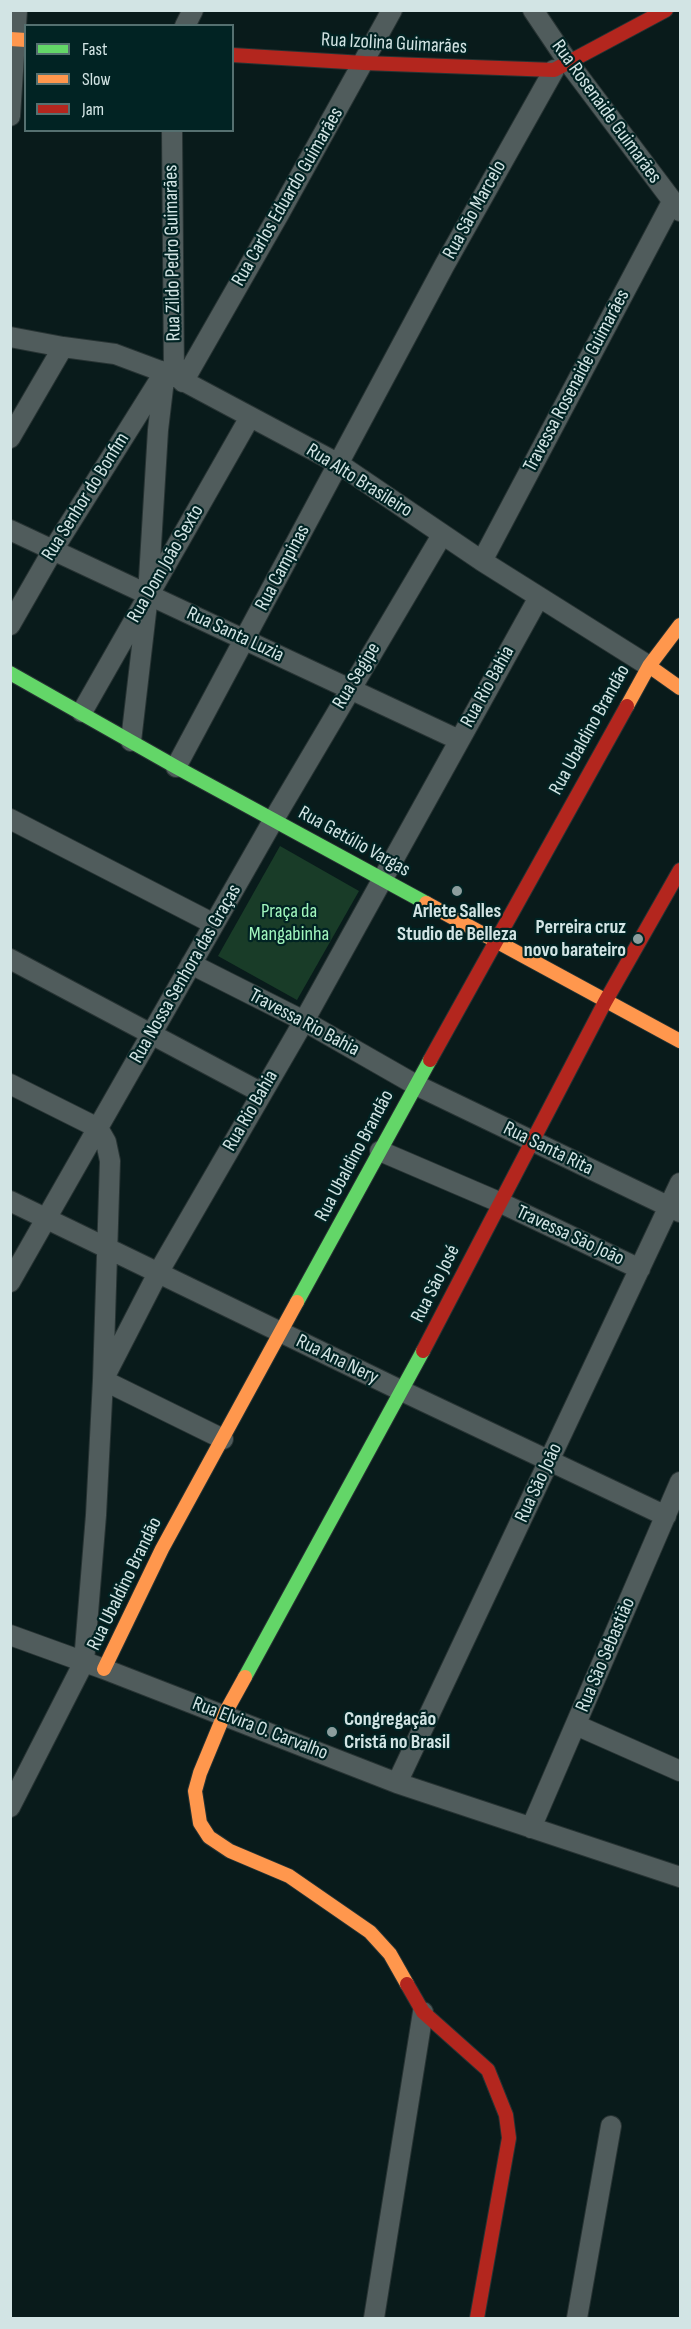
<!DOCTYPE html>
<meta charset="utf-8">
<style>
body{margin:0}
#map{position:relative;width:691px;height:2329px;overflow:hidden;background:#091b1b;font-family:"Sofia Sans Condensed",sans-serif}
canvas{display:block}
.frame{position:absolute;inset:0;border:12px solid #d2e4e4;pointer-events:none}
.legend{position:absolute;left:24px;top:24px;width:210px;height:108px;box-sizing:border-box;background:#012323;border:2px solid #557070;margin:0;padding:8px 10px;list-style:none;font-size:18px;color:#d2e4e4}
.legend li{display:flex;align-items:center;gap:12px;height:30px}
.legend b{width:30px;border:2px solid #557070}
</style>
<div id="map">
<canvas width="691" height="2329"></canvas>
<div class="frame"></div>
<ul class="legend">
<li><b style="height:8px;background:#63d668"></b>Fast</li>
<li><b style="height:8px;background:#ff974d"></b>Slow</li>
<li><b style="height:8px;background:#b3261e"></b>Jam</li>
</ul>
</div>
<script>
const c = document.querySelector('canvas').getContext('2d');
c.lineJoin = 'round';
function paint(path, color) {
  c.fillStyle = color;
  c.fill(path, 'evenodd');
}
function shape(rows) {
  const path = new Path2D();
  for (const r of rows) {
    path.moveTo(r[0], r[1]);
    for (let i = 2; i < r.length; i += 2) path.lineTo(r[i], r[i + 1]);
  }
  return path;
}
function stroke(path, color, width, dash) {
  c.strokeStyle = color;
  c.lineWidth = width;
  c.lineCap = dash ? 'butt' : 'round';
  c.setLineDash(dash || []);
  c.stroke(path);
}
function write(font, color, halo, rows, align = 'center') {
  c.font = font + ' "Sofia Sans Condensed",sans-serif';
  c.lineWidth = 4.5;
  c.setLineDash([]);
  c.textBaseline = 'middle';
  c.strokeStyle = halo;
  c.fillStyle = color;
  for (const [text, x, y, turn = 0] of rows) {
    c.save();
    c.translate(x, y);
    c.rotate((+turn || 0) * Math.PI / 180);
    c.textAlign = isNaN(turn) ? turn : align;
    if (halo) c.strokeText(text, 0, 0);
    c.fillText(text, 0, 0);
    c.restore();
  }
}
paint(shape([
 [280,846,359,891,297,1000,218,956]
]), '#193c28');
const street = shape([
 [533,10,568,62,680,211],
 [185,26,193,10],
 [10,116,17,10],
 [172,130,174,376],
 [10,337,63,347,115,354,174,376,339,464,482,561,649,666],
 [183,382,279,214,392,10],
 [10,438,63,347],
 [10,530,459,740],
 [482,561,672,202],
 [10,625,53,550,162,376],
 [82,712,250,417],
 [131,741,148,595,158,430,165,371],
 [176,767,444,266,554,70],
 [10,819,214,924],
 [10,959,262,1093],
 [191,964,304,1021,416,1085,680,1212],
 [10,1084,98,1128,106,1142,110,1161,103,1380,96,1515,84,1662,10,1807],
 [380,1151,499,1202,640,1269],
 [10,1201,402,1391,666,1516],
 [10,1282,274,819,442,535],
 [103,1380,158,1273,304,1021,539,597],
 [103,1380,223,1439],
 [10,1635,104,1669,397,1783,680,1877],
 [576,1725,680,1771],
 [397,1783,680,1183],
 [531,1828,680,1482],
 [374,2318,423,2012],
 [577,2318,611,2126]
]);
const fast = shape([
 [10,673,176,767,426,903],
 [297,1302,430,1060],
 [245,1677,423,1351]
]);
const slow = shape([
 [10,39,26,40],
 [649,666,680,688],
 [627,706,649,666,680,625],
 [426,903,680,1041],
 [104,1669,162,1549,297,1302],
 [245,1677,224,1715,200,1773,195,1791,200,1823,209,1837,230,1851,289,1876,370,1932,390,1954,407,1984]
]);
const jam = shape([
 [232,55,364,63,554,70,666,10],
 [430,1060,627,706],
 [423,1351,605,1002,680,870],
 [407,1984,423,2012,488,2070,506,2115,509,2138,477,2318]
]);
stroke(street, '#273333', 22);
stroke(fast, '#273333', 16);
stroke(slow, '#273333', 16);
stroke(jam, '#273333', 16);
stroke(street, '#505c5c', 20);
stroke(fast, '#63d668', 14);
stroke(slow, '#ff974d', 14);
stroke(jam, '#b3261e', 14);
for (const [x, y, r, color] of [
 [457,891,6,"#8c9e9e"],
 [638,939,6,"#8c9e9e"],
 [332,1732,6,"#8c9e9e"]
]) {
  const dot = new Path2D();
  dot.arc(x, y, r, 0, 2 * Math.PI);
  c.fillStyle = color;
  c.fill(dot);
  stroke(dot, '#012323', 2);
}
write('20px', '#d2e4e4', '#012323', [
 ["Rua Izolina Guimarães",394,44,3],
 ["Rua Rosenaide Guimarães",606,112,54],
 ["Rua Carlos Eduardo Guimarães",288,197,-60],
 ["Rua São Marcelo",475,210,-61],
 ["Rua Zildo Pedro Guimarães",173,253,-91],
 ["Travessa Rosenaide Guimarães",577,381,-62],
 ["Rua Alto Brasileiro",359,481,32],
 ["Rua Senhor do Bonfim",86,497,-58],
 ["Rua Dom João Sexto",166,564,-60],
 ["Rua Campinas",283,568,-62],
 ["Rua Santa Luzia",235,635,25],
 ["Rua Segipe",357,676,-59],
 ["Rua Rio Bahia",488,687,-61],
 ["Rua Ubaldino Brandão",590,730,-61],
 ["Rua Getúlio Vargas",354,842,29],
 ["Rua Nossa Senhora das Graças",186,974,-60],
 ["Travessa Rio Bahia",304,1023,28],
 ["Rua Rio Bahia",251,1111,-60],
 ["Rua Santa Rita",548,1149,26],
 ["Rua Ubaldino Brandão",355,1156,-62],
 ["Travessa São João",570,1236,25],
 ["Rua São José",436,1284,-63],
 ["Rua Ana Nery",337,1360,26],
 ["Rua São João",539,1483,-65],
 ["Rua Ubaldino Brandão",125,1584,-64],
 ["Rua São Sebastião",606,1655,-67],
 ["Rua Elvira O. Carvalho",260,1729,21]
]);
write('20px', '#a1f6be', '#012323', [
 ["Praça da",289,912],
 ["Mangabinha",289,935]
]);
write('bold 20px', '#d2e4e4', '#012323', [
 ["Arlete Salles",457,912],
 ["Studio de Belleza",457,935],
 ["Perreira cruz",626,928,"right"],
 ["novo barateiro",626,951,"right"],
 ["Congregação",344,1720,"left"],
 ["Cristã no Brasil",344,1743,"left"]
]);
</script>
